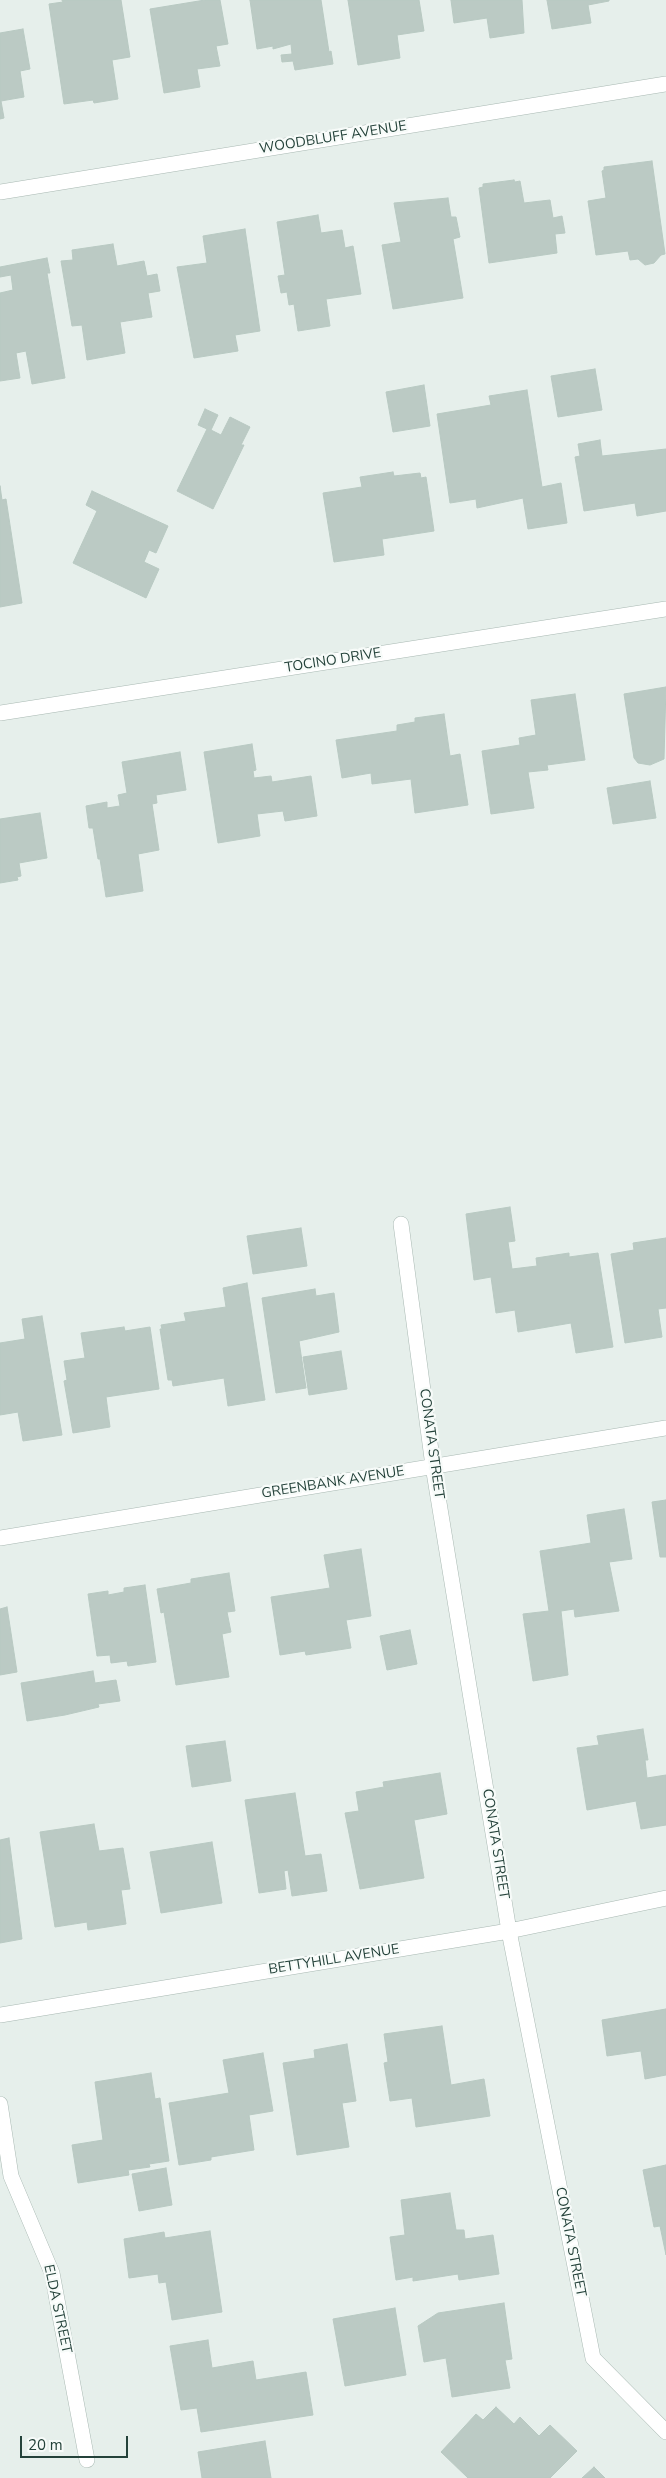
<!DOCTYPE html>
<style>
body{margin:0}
#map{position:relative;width:666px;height:2478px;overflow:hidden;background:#e6efeb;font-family:"Nunito Sans",sans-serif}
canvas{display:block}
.scale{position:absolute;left:20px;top:2436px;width:108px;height:22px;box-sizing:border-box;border:2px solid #24423a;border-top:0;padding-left:6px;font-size:15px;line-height:18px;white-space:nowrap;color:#24423a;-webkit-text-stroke:4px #f7fbf9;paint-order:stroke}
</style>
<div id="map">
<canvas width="666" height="2478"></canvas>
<div class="scale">20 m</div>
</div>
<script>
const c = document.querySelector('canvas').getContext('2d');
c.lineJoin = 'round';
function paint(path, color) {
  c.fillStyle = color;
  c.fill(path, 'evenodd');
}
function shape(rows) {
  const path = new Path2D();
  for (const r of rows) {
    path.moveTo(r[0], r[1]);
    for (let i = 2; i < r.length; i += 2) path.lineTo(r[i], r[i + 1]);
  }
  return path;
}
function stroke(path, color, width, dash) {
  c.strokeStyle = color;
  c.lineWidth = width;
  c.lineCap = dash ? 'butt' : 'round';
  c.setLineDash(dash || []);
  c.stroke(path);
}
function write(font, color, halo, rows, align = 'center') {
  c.font = font + ' "Nunito Sans",sans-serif';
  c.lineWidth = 4.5;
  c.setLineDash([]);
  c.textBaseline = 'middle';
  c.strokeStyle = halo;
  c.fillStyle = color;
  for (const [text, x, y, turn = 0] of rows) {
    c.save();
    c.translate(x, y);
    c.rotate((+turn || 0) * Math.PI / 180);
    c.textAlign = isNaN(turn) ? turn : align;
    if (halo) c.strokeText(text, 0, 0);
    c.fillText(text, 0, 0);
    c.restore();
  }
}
const building = shape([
 [62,0,121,0,130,57,112,60,118,99,94,103,93,100,64,104,49,4,63,2,62,0],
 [205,0,220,0,228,44,216,46,220,66,197,69,200,87,164,93,150,9,205,0],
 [250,0,321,0,329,52,331,51,333,64,295,70,293,61,282,62,281,55,292,54,291,44,273,49,273,46,257,49,250,0],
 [348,0,419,0,424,31,397,35,400,58,358,65,348,0],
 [451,0,522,0,524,33,490,38,487,18,454,23,451,0],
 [547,0,609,0,609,1,588,5,591,23,552,29,547,0],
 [23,29,30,69,20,71,24,97,1,101,4,118,0,119,0,33,23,29],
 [652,161,665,254,661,255,654,263,645,265,638,259,630,260,628,251,596,255,588,201,606,198,602,171,604,170,604,167,652,161],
 [514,180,515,182,520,181,524,203,550,200,553,218,562,216,565,233,555,234,557,253,489,263,479,188,483,187,483,184,514,180],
 [448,198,451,217,456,217,460,237,453,239,463,298,393,309,382,245,401,242,394,203,448,198],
 [318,215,321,233,342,230,345,248,353,246,361,294,326,299,330,326,298,331,294,304,289,305,287,292,281,293,278,276,285,275,277,222,318,215],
 [245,229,260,331,235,335,238,351,194,358,177,267,207,263,203,236,245,229],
 [113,244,117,266,144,261,147,276,157,274,160,291,148,293,152,317,120,322,125,353,87,360,82,325,72,326,61,261,73,260,72,250,113,244],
 [47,258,50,273,47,273,65,378,32,384,26,351,16,353,20,378,0,381,0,293,13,290,11,275,0,277,0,267,47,258],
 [595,369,602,410,558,417,551,376,595,369],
 [424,385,430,426,393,432,386,392,424,385],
 [527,390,542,487,561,483,567,523,528,529,523,498,477,508,476,499,450,503,437,414,491,405,489,396,527,390],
 [205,409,218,415,211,430,221,435,230,417,250,427,241,445,244,445,213,509,177,491,207,429,198,425,205,409],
 [600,440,602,456,666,449,666,511,637,516,635,503,584,511,575,457,580,456,578,444,600,440],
 [393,472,394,476,420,473,421,478,426,477,434,531,382,539,384,555,334,562,323,493,362,487,360,477,393,472],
 [0,486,2,500,6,499,22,603,0,607,0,486],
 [92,491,168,526,156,553,149,550,144,562,159,569,146,598,73,563,97,511,86,505,92,491],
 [666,687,664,759,650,765,638,763,634,758,624,694,666,687],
 [575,694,585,760,547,765,548,770,528,772,534,808,491,814,482,751,520,745,519,738,536,735,531,700,575,694],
 [444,714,450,756,460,754,468,805,415,813,411,779,372,784,371,773,342,778,336,740,397,731,397,725,415,722,415,718,444,714],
 [252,744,256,770,253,771,254,778,271,776,272,782,311,776,317,816,285,821,283,811,257,814,260,836,218,843,204,752,252,744],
 [180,752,186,790,156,795,157,803,152,804,159,850,138,854,143,891,106,897,100,859,98,859,93,828,89,828,86,806,107,802,107,808,120,806,118,795,127,793,122,762,180,752],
 [650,781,656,818,613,824,607,788,650,781],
 [40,813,47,858,19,863,21,876,17,877,18,880,0,883,0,819,40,813],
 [510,1207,515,1241,508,1242,512,1269,537,1266,536,1258,569,1253,569,1257,598,1253,613,1347,576,1353,571,1323,518,1332,515,1310,496,1313,491,1277,474,1280,466,1214,510,1207],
 [301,1228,307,1266,253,1274,247,1236,301,1228],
 [666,1238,666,1308,658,1309,662,1337,625,1343,611,1254,634,1250,633,1243,666,1238],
 [247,1283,265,1400,228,1406,224,1378,173,1386,172,1380,168,1380,160,1329,162,1329,161,1325,186,1321,184,1313,226,1307,223,1288,247,1283],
 [315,1289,316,1296,334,1293,339,1332,299,1341,306,1388,276,1393,262,1298,315,1289],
 [42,1316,62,1435,23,1441,18,1412,0,1415,0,1343,25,1339,22,1319,42,1316],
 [124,1327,125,1331,150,1327,159,1389,106,1397,110,1427,73,1433,64,1381,67,1380,64,1361,85,1358,81,1333,124,1327],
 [341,1351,347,1389,309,1395,303,1357,341,1351],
 [666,1500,666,1557,660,1557,652,1502,666,1500],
 [624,1509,632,1559,609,1562,619,1611,575,1617,574,1609,561,1611,568,1675,533,1681,523,1614,549,1611,540,1551,591,1543,587,1515,624,1509],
 [361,1549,371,1616,346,1620,351,1648,306,1655,305,1651,280,1655,271,1597,330,1588,324,1555,361,1549],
 [229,1573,235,1611,227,1612,231,1632,222,1634,229,1677,176,1685,164,1612,161,1613,157,1589,191,1583,191,1579,229,1573],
 [145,1585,156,1662,128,1666,127,1661,111,1663,110,1655,97,1656,88,1594,108,1591,108,1595,124,1592,124,1588,145,1585],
 [7,1607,17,1672,0,1675,0,1609,7,1607],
 [410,1630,417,1664,387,1670,380,1636,410,1630],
 [93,1671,95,1683,116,1680,120,1701,98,1704,99,1707,65,1715,27,1721,21,1683,93,1671],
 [643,1729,648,1760,645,1760,647,1778,666,1775,666,1825,641,1829,636,1801,587,1810,577,1748,599,1745,597,1736,643,1729],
 [225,1741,231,1781,192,1787,186,1746,225,1741],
 [440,1773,447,1814,414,1820,424,1878,360,1889,345,1813,359,1811,356,1792,384,1787,383,1782,440,1773],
 [295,1793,305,1856,321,1854,327,1891,292,1896,288,1870,284,1871,286,1889,259,1893,245,1800,295,1793],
 [94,1824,99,1851,123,1848,130,1889,121,1890,126,1924,88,1930,87,1922,55,1927,40,1832,94,1824],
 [9,1838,22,1939,0,1943,0,1840,9,1838],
 [212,1842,222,1903,161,1913,150,1852,212,1842],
 [666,2009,666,2075,645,2079,641,2051,607,2056,602,2020,666,2009],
 [442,2026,451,2085,484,2079,490,2116,416,2127,412,2098,390,2101,384,2063,388,2062,384,2034,442,2026],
 [347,2044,356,2101,342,2103,349,2147,297,2155,283,2063,315,2058,314,2050,347,2044],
 [263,2053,273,2111,249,2115,254,2150,211,2157,211,2160,179,2165,169,2103,229,2093,223,2060,263,2053],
 [151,2073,155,2099,160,2098,169,2161,149,2164,150,2167,128,2170,129,2175,78,2183,72,2145,103,2140,95,2082,151,2073],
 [666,2165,666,2255,660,2226,654,2227,643,2170,666,2165],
 [166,2168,172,2205,139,2211,132,2174,166,2168],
 [450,2193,456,2230,464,2230,465,2239,493,2235,499,2274,459,2280,458,2274,413,2281,413,2277,396,2280,390,2237,405,2235,401,2200,450,2193],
 [210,2231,222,2312,172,2320,166,2282,159,2283,158,2274,129,2278,124,2239,164,2232,165,2238,210,2231],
 [504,2303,512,2359,505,2360,510,2388,452,2397,446,2358,424,2362,418,2326,438,2313,504,2303],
 [395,2308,406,2375,345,2386,333,2319,395,2308],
 [208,2340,212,2368,253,2361,256,2380,306,2372,313,2415,201,2432,197,2408,181,2410,170,2346,208,2340],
 [496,2407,514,2424,520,2417,539,2436,550,2425,577,2451,550,2478,468,2478,441,2452,476,2414,483,2420,496,2407],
 [265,2441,271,2478,202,2478,198,2452,265,2441],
 [594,2467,605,2478,582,2478,594,2467]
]);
paint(building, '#bbcac4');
stroke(building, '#b8c9c2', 1);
const minor = shape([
 [0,192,666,84],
 [0,713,666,609],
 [401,1224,433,1466,509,1931,593,2358,666,2432],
 [0,1538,666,1428],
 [0,2015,509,1931,666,1898],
 [0,2104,11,2176,52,2273,87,2460]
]);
stroke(minor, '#a8b8b2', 16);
stroke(minor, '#fff', 15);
write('14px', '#24423a', '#f7fbf9', [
 ["WOODBLUFF AVENUE",333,138,-9],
 ["TOCINO DRIVE",333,661,-9],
 ["CONATA STREET",431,1444,82],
 ["GREENBANK AVENUE",333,1483,-9],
 ["CONATA STREET",495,1844,81],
 ["BETTYHILL AVENUE",334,1960,-9],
 ["CONATA STREET",570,2242,79],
 ["ELDA STREET",57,2309,78]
]);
</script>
